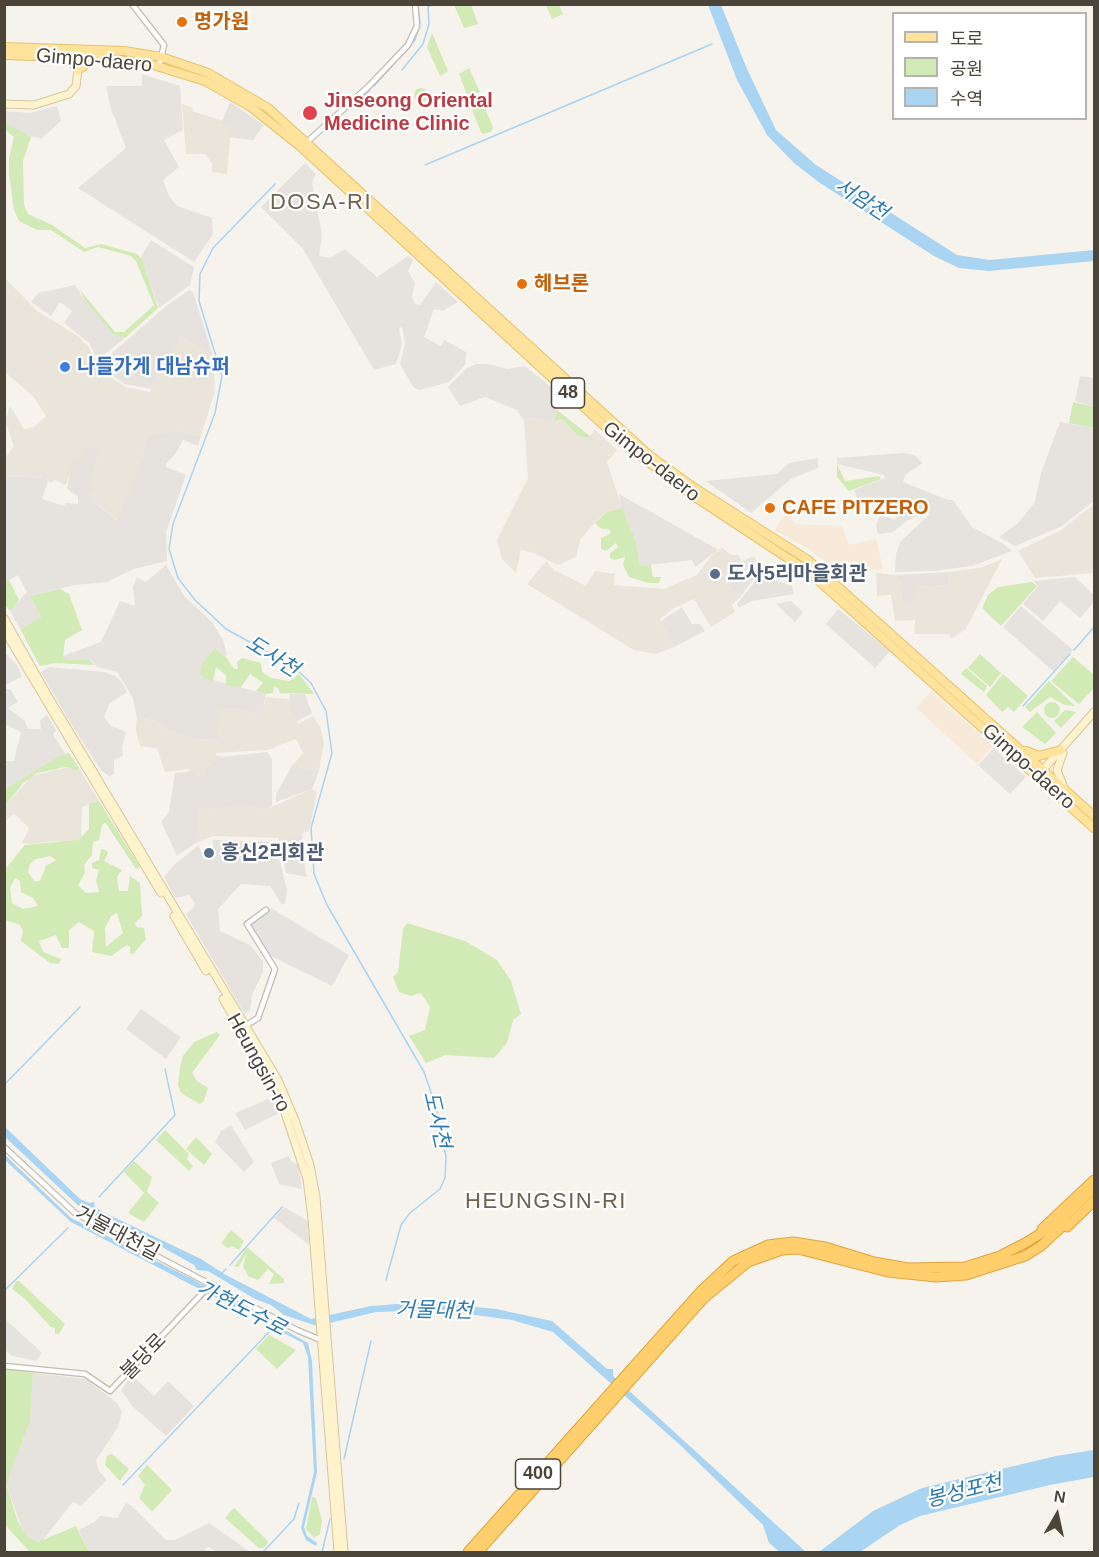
<!DOCTYPE html>
<meta charset="utf-8">
<style>
body{margin:0}
#map{position:relative;width:1099px;height:1557px;overflow:hidden;background:#f6f3ec;font-family:Helvetica,"Noto Sans KR",sans-serif}
canvas{display:block}
.frame{position:absolute;inset:0;border:6px solid #4b4439;pointer-events:none}
.legend{position:absolute;left:892px;top:12px;width:195px;height:108px;box-sizing:border-box;background:#fff;border:2px solid #b7b4b0;margin:0;padding:8px 10px;list-style:none;font-size:18px;color:#4b4439}
.legend li{display:flex;align-items:center;gap:12px;height:30px}
.legend b{width:30px;border:2px solid #b7b4b0}
.north{position:absolute;left:1027px;top:1485px;width:60px;height:60px;-webkit-text-stroke:4px #fff;paint-order:stroke;rotate:9deg;font-size:16px;font-weight:700;line-height:24px;text-align:center;color:#4b4439}
.north::after{content:'';display:block;margin:auto;width:21px;height:27px;background:#4b4439;clip-path:polygon(50% 0,100% 100%,50% 72%,0 100%)}
</style>
<div id="map">
<canvas width="1099" height="1557"></canvas>
<div class="frame"></div>
<ul class="legend">
<li><b style="height:8px;background:#ffe39c"></b>도로</li>
<li><b style="height:16px;background:#d2eab5"></b>공원</li>
<li><b style="height:16px;background:#a9d4f2"></b>수역</li>
</ul>
<div class="north">N</div>
</div>
<script>
const c = document.querySelector('canvas').getContext('2d');
c.lineJoin = 'round';
function paint(path, color) {
  c.fillStyle = color;
  c.fill(path, 'evenodd');
}
function shape(rows) {
  const path = new Path2D();
  for (const r of rows) {
    if (r.length === 3) {
      path.moveTo(r[0] + r[2], r[1]);
      path.arc(r[0], r[1], r[2], 0, 2 * Math.PI);
      continue;
    }
    path.moveTo(r[0], r[1]);
    for (let i = 2; i < r.length; i += 2) path.lineTo(r[i], r[i + 1]);
  }
  return path;
}
function stroke(path, color, width, dash) {
  c.strokeStyle = color;
  c.lineWidth = width;
  c.lineCap = dash ? 'butt' : 'round';
  c.setLineDash(dash || []);
  c.stroke(path);
}
function write(font, color, halo, rows, align = 'center') {
  c.font = font + ' Helvetica,"Noto Sans KR",sans-serif';
  c.lineWidth = 4.5;
  c.setLineDash([]);
  c.textBaseline = 'middle';
  c.strokeStyle = halo;
  c.fillStyle = color;
  for (const [text, x, y, turn = 0] of rows) {
    c.save();
    c.translate(x, y);
    c.rotate((+turn || 0) * Math.PI / 180);
    c.textAlign = isNaN(turn) ? turn : align;
    if (halo) c.strokeText(text, 0, 0);
    c.fillText(text, 0, 0);
    c.restore();
  }
}
paint(shape([
 [182,104,193,108,192,111,223,121,221,124,231,126,227,174,212,172,212,163,205,154,186,154],
 [4,277,37,311,78,336,88,346,103,373,126,387,150,392,162,364,182,337,213,356,215,391,201,436,180,431,146,434,142,460,118,521,88,497,93,489,90,481,99,451,81,459,75,457,66,485,55,480,51,483,46,478,5,476,5,458,14,446,5,421,10,406,24,429,34,427,46,416,33,396,5,372],
 [532,418,556,422,561,419,572,430,588,438,595,430,617,450,607,462,622,508,607,512,598,519,580,540,576,557,558,565,534,553,521,550,516,573,502,559,497,540,528,478,524,421],
 [1094,504,1094,573,1035,578,1018,551,1061,530],
 [722,548,732,555,738,555,742,561,754,556,759,566,735,574,725,583,741,596,732,605,735,612,711,627,694,599,674,608,660,619,674,647,656,654,634,650,527,584,546,561,554,570,586,586,595,571,615,574,614,585,664,589,697,575,711,556],
 [1002,559,966,629,951,639,949,634,915,634,915,620,895,621,891,595,877,596,876,573,895,575,901,583,902,603,914,603,913,587,948,585,950,572,983,567],
 [266,697,289,699,298,724,313,716,320,727,324,742,319,771,292,766,303,753,296,739,268,750,216,753,216,760,206,767,206,774,196,776,188,769,165,772,157,748,140,746,136,731,137,718,156,721,165,728,192,739,220,740,217,730,221,710,236,709,262,715],
 [69,767,79,768,99,801,82,807,81,838,71,843,53,841,33,844,22,843,29,828,14,814,5,821,5,806,32,776],
 [312,789,317,793,309,831,280,841,278,838,213,836,194,844,199,829,199,808,218,809,239,805,267,809]
]), '#eae5da');
paint(shape([
 [786,513,795,524,842,526,849,545,876,539,883,569,878,570,843,561,832,567,807,548,774,530],
 [931,691,993,746,977,764,916,708]
]), '#f7ead8');
paint(shape([
 [142,74,180,86,183,130,164,140,179,167,163,180,169,196,177,206,212,218,213,234,194,262,78,188,126,148,111,109,106,86,142,86],
 [230,102,264,125,253,140,229,137,230,127,221,124],
 [57,106,61,121,41,139,20,133,5,123,5,111,30,113],
 [305,163,316,174,312,182,322,235,319,256,330,258,345,249,377,277,408,256,413,260,408,271,415,283,412,297,415,304,420,305,436,282,458,302,443,311,434,309,424,337,441,346,444,340,466,352,465,365,449,382,420,390,414,388,400,364,405,344,402,327,399,328,402,345,396,364,374,370,303,249,261,207],
 [151,240,194,267,190,285,159,308,141,257],
 [75,285,86,302,113,334,125,338,100,358,97,358,89,343,64,323,72,311,60,302,51,316,31,302,38,293],
 [189,290,193,292,213,356,182,337,162,364,151,389,125,384,102,368,100,364,103,361,165,307],
 [476,364,488,364,508,369,525,366,560,394,554,422,532,418,524,421,517,410,485,397,460,406,448,387,467,368],
 [1080,376,1094,378,1094,407,1075,401],
 [1060,422,1094,428,1094,501,1062,526,1015,546,999,537,1018,523,1035,502,1041,473],
 [180,431,201,436,198,446,183,440,176,453,166,464,166,467,186,475,166,532,167,561,134,569,107,582,74,585,30,596,41,617,20,629,10,611,27,592,18,575,5,583,4,476,46,478,48,481,42,499,64,506,66,503,78,504,78,496,67,489,71,467,75,457,81,459,86,446,99,451,90,481,93,489,88,497,117,521,142,460,146,434],
 [903,453,914,455,923,463,905,475,903,482,948,500,953,500,972,527,1002,543,1012,551,972,566,933,571,895,572,896,554,901,541,930,514,927,511,908,520,893,532,878,534,876,525,881,514,894,520,897,518,896,503,860,505,854,490,885,478,884,475,837,464,837,458],
 [818,458,818,468,791,479,751,513,706,481,777,474,789,463],
 [619,494,717,549,718,550,695,567,692,560,640,566,636,542,624,519],
 [166,565,184,596,212,622,223,640,227,654,225,656,213,648,201,672,202,677,266,694,262,715,236,709,221,710,217,730,220,740,192,739,165,728,156,721,137,718,133,698,117,672,97,667,91,660,63,659,63,656,101,642,120,601,135,606,133,587,137,577,146,582],
 [760,570,741,596,726,584,737,575],
 [950,572,948,585,914,587,914,603,902,603,901,583,895,575],
 [760,575,792,586,794,594,752,601,739,608,737,604],
 [1075,577,1094,595,1094,602,1080,618,1060,601,1043,621,1023,604,1038,586,1034,581],
 [791,601,803,612,795,622,776,604],
 [1021,606,1073,650,1053,671,1003,627],
 [682,607,692,624,700,624,705,631,674,647,661,621],
 [838,609,890,651,875,668,826,624],
 [5,653,18,666,22,677,5,685],
 [49,667,104,672,115,676,122,682,127,692,109,704,104,717,110,725,126,732,122,748,123,756,114,760,114,774,109,776,101,770,71,724,41,672],
 [5,689,10,689,18,702,8,708,25,721,28,729,41,729,40,720,47,715,56,730,53,735,65,753,5,789,5,761,16,761,14,760,21,732,5,724],
 [290,694,305,694,312,713,297,721,289,705],
 [994,748,1026,777,1010,794,978,765],
 [267,752,272,759,272,806,267,809,239,805,218,809,199,808,199,829,194,844,177,856,161,822,169,812,175,773,193,771,196,776,205,774,206,767,216,760,215,755,223,757],
 [292,766,319,771,312,789,276,802,276,794],
 [302,833,305,869,307,877,286,873,280,841],
 [213,840,275,842,287,890,285,903,282,905,270,886,241,884,218,909,220,931,250,945,263,961,263,972,252,995,250,1011,244,1013,186,914,194,907,195,903,189,895,175,898,164,877,175,864,199,845,203,859,214,857],
 [141,1009,181,1037,166,1059,126,1029],
 [271,1098,279,1113,245,1130,235,1113],
 [231,1125,254,1162,244,1172,215,1142,221,1131],
 [288,1156,292,1162,298,1164,302,1189,279,1184,271,1163],
 [284,1207,308,1221,309,1245,274,1218],
 [4,1318,42,1353,36,1361,12,1356,5,1350],
 [33,1373,86,1379,117,1403,122,1412,118,1427,96,1460,98,1470,107,1480,81,1506,73,1502,42,1541,38,1542,28,1537,22,1528,7,1487,11,1470,30,1422],
 [132,1375,154,1396,168,1381,194,1406,166,1436,132,1406,121,1390],
 [126,1503,132,1506,166,1540,175,1540,209,1523,250,1552,217,1552,209,1547,205,1549,207,1552,89,1552,79,1530,94,1522,100,1516,117,1518]
]), '#e6e2dd');
paint(shape([
 [454,5,471,5,478,24,464,28],
 [546,5,559,5,563,14,552,19],
 [432,33,448,71,440,76,427,47],
 [469,68,480,92,468,97,459,74],
 [421,95,7],
 [482,101,493,127,492,131,484,134,481,132,471,107],
 [5,123,31,137,23,161,24,205,28,214,52,225,85,248,101,244,137,254,142,259,158,308,125,338,113,334,86,302,80,290,115,332,124,332,154,305,136,261,131,256,98,247,84,252,51,230,37,230,19,221,14,210,9,173,9,158,14,137,5,130],
 [1073,402,1094,407,1094,428,1069,423],
 [557,410,590,436,588,438,579,436,561,419,554,422],
 [837,464,845,481,879,476,881,479,849,491,837,477],
 [622,508,636,542,640,566,651,565,653,577,661,577,659,583,649,583,629,577,623,565,625,557,615,560,610,558,610,553,618,547,616,543,606,551,601,549,601,538,610,534,610,530,600,528,595,523,607,512],
 [9,580,19,600,10,611,4,604,5,583],
 [1032,582,1037,586,1001,626,982,608,988,595,998,587],
 [60,589,69,594,82,630,65,640,63,659,90,660,94,665,56,663,40,666,20,629,41,617,30,596],
 [214,648,227,658,234,669,238,669,237,662,242,658,261,663,262,672,271,678,289,681,299,674,314,694,280,693,278,688,274,687,273,693,266,694,256,691,263,683,250,674,241,687,226,685,226,675,216,667,213,681,204,678,200,674,203,663],
 [980,654,1001,673,990,687,968,668],
 [1073,657,1094,675,1094,688,1079,704,1051,681],
 [966,668,987,686,984,692,961,674],
 [1003,674,1028,696,1014,712,1008,707,1002,712,986,695],
 [1049,681,1075,706,1065,705,1050,697,1030,712,1025,707],
 [1052,710,8],
 [1065,710,1076,712,1061,728,1054,721],
 [1037,712,1056,733,1045,744,1022,727],
 [69,753,79,768,77,770,66,767,37,773,23,783,5,806,5,789,61,755],
 [99,801,140,867,136,869,105,822,102,825,99,840,93,842,92,855,84,865,85,873,78,885,86,893,99,892,96,880,99,870,92,868,92,863,99,860,101,849,106,850,108,853,104,861,122,870,117,877,119,891,128,891,130,876,140,883,142,916,135,923,137,927,144,928,146,939,133,954,130,953,130,947,127,945,111,956,92,952,94,931,79,922,69,930,69,948,62,948,56,935,39,941,43,952,61,959,59,964,50,963,21,941,23,931,20,925,5,920,5,869,25,845,78,840,89,829,89,804],
 [50,856,56,860,46,866,40,881,34,881,28,872,30,864,36,859],
 [15,878,20,881,21,892,33,898,38,906,23,909,12,903,10,888],
 [117,913,123,933,106,947,105,928,111,916],
 [407,923,465,941,497,960,511,981,521,1014,513,1020,507,1043,494,1058,445,1055,426,1063,409,1036,425,1030,430,1007,421,993,411,996,399,992,393,977,398,972,403,929],
 [217,1032,220,1035,192,1073,197,1081,208,1088,204,1101,200,1104,181,1093,178,1085,180,1067,183,1056,194,1042],
 [165,1130,189,1154,187,1159,193,1166,189,1171,156,1140],
 [196,1137,212,1154,204,1165,186,1149],
 [134,1161,152,1177,147,1192,159,1203,144,1222,128,1213,144,1193,124,1172],
 [231,1230,244,1241,239,1250,232,1246,228,1248,221,1243],
 [247,1247,284,1279,284,1283,269,1284,274,1274,268,1269,258,1280,248,1276,243,1266,247,1253,239,1266,234,1267],
 [16,1281,19,1281,65,1324,59,1334,55,1334,55,1328,51,1327,24,1298,12,1289],
 [269,1335,296,1350,277,1369,256,1349],
 [11,1369,33,1373,30,1422,11,1470,7,1487,18,1522,28,1537,38,1542,76,1526,89,1552,30,1552,5,1525,4,1370],
 [112,1454,129,1469,120,1481,105,1465,107,1456],
 [147,1465,172,1490,152,1512,139,1498,145,1485,138,1476],
 [312,1497,316,1498,322,1521,320,1534,314,1538,306,1529],
 [234,1508,267,1540,268,1543,263,1548,259,1548,225,1518]
]), '#d2eab5');
paint(shape([
 [271,908,349,955,332,986,269,955,250,926]
]), '#e5e3e0');
paint(shape([
 [708,5,721,5,747,69,776,130,816,165,957,255,990,260,1094,250,1094,261,989,271,959,268,934,256,820,183,794,163,767,135,737,80],
 [4,1126,80,1199,89,1203,94,1202,95,1207,103,1212,201,1259,226,1275,311,1319,371,1306,423,1302,496,1309,552,1321,607,1369,613,1369,613,1376,806,1552,780,1552,769,1543,763,1525,679,1444,553,1332,512,1320,439,1310,376,1312,317,1326,284,1315,271,1305,255,1299,208,1271,197,1270,194,1265,157,1244,84,1211,5,1137],
 [4,1154,71,1218,192,1279,308,1343,312,1361,317,1472,304,1527,307,1536,317,1543,316,1546,306,1540,301,1528,314,1472,308,1357,303,1343,71,1222,5,1160],
 [1094,1450,1094,1477,1050,1485,920,1516,900,1525,860,1552,819,1552,873,1511,922,1488,1056,1456]
]), '#a9d4f2');
stroke(shape([
 [402,70,423,44,429,24,428,7,433,4],
 [374,86,415,40,420,23,418,4],
 [360,99,370,90],
 [425,165,712,44],
 [275,184,213,248,200,274,199,301,222,376,215,413,173,524,169,549,178,578,195,600,226,629,293,666,311,683,326,711,332,753,311,828,314,874,327,905,424,1072,436,1107,446,1157,445,1178,440,1189,410,1213,401,1225,386,1280],
 [1074,650,1094,627],
 [1023,706,1070,654],
 [4,1085,80,1007],
 [99,1197,175,1115,165,1069],
 [230,1265,282,1207],
 [221,1274,226,1269],
 [4,1291,68,1228],
 [344,1459,371,1341],
 [123,1485,269,1332],
 [263,1552,294,1519,299,1503],
 [322,1552,330,1519]
]), '#a9d4f2', 1.5);
const street = shape([
 [132,4,164,45,159,66],
 [307,142,369,86,408,45,417,26,415,4],
 [245,1026,258,1018,275,969,247,924,266,910],
 [4,1147,75,1213,297,1330,323,1341],
 [4,1366,85,1374,110,1391,211,1284]
]);
const secondary = shape([
 [4,104,34,105,69,94,76,86,78,70,66,57],
 [4,618,48,696,278,1080,295,1120,310,1165,316,1197,344,1552],
 [4,630,161,893],
 [1063,753,1057,770,1064,788],
 [1040,773,1094,712],
 [174,916,206,971],
 [223,999,280,1098,307,1179,312,1219,338,1552]
]);
const primary = shape([
 [4,47,124,51,161,57,208,73,268,108,649,455,693,487,808,560,1094,816],
 [4,55,95,58,147,63,205,81,251,107,301,147,623,443,692,495,809,572,1094,828],
 [78,70,94,59],
 [1026,751,1039,756,1061,750]
]);
const highway = shape([
 [1067,1227,1094,1201],
 [1042,1229,1094,1180],
 [468,1552,701,1291,733,1261,768,1245,793,1242,825,1247,874,1262,908,1268,965,1267,1000,1256,1027,1242,1059,1222,1094,1188],
 [478,1552,704,1298,748,1262,782,1250,798,1249,888,1272,936,1277,966,1275,1025,1256,1041,1246,1068,1221]
]);
stroke(street, '#c2bbae', 7);
stroke(secondary, '#d6c79b', 9);
stroke(primary, '#e6c16a', 10);
stroke(highway, '#e0a43c', 11);
stroke(street, '#fff', 4.5);
stroke(secondary, '#fff3cd', 7);
stroke(primary, '#ffe39c', 8);
stroke(highway, '#ffcf6e', 9);
for (const [x, y, r, color] of [
 [182,22,6,"#e8710a"],
 [310,113,8,"#e0444e"],
 [522,284,6,"#e8710a"],
 [65,367,6,"#3f7fe0"],
 [770,508,6,"#e8710a"],
 [715,574,6,"#5c6f8a"],
 [209,853,6,"#5c6f8a"]
]) {
  const dot = new Path2D();
  dot.arc(x, y, r, 0, 2 * Math.PI);
  c.fillStyle = color;
  c.fill(dot);
  stroke(dot, '#fff', 2);
}
for (const [x, y, w] of [
 [568,393,33],
 [538,1474,45]
]) {
  const box = new Path2D();
  box.roundRect(x - w / 2, y - 15, w, 30, 4.5);
  c.fillStyle = '#fff';
  c.fill(box);
  stroke(box, '#4b4439', 1.5);
}
write('bold 18px', '#4b4439', null, [
 ["48",568,393],
 ["400",538,1474]
]);
write('bold 20px', '#c56008', '#fff', [
 ["명가원",194,22],
 ["헤브론",534,284],
 ["CAFE PITZERO",782,508]
], 'left');
write('20px', '#4b4439', '#fff', [
 ["Gimpo-daero",94,61,5],
 ["Gimpo-daero",651,462,38],
 ["Gimpo-daero",1028,767,42],
 ["Heungsin-ro",258,1063,61],
 ["거물대천길",117,1234,28],
 ["불당로",144,1357,-46]
]);
write('bold 20px', '#be3a42', '#fff', [
 ["Jinseong Oriental",324,101],
 ["Medicine Clinic",324,124]
], 'left');
write('bold 20px', '#366cbe', '#fff', [
 ["나들가게 대남슈퍼",77,367]
], 'left');
write('bold 20px', '#4e5e75', '#fff', [
 ["도사5리마을회관",727,574],
 ["흥신2리회관",221,853]
], 'left');
write('italic 21px', '#2e7ab2', '#fff', [
 ["서암천",861,200,33],
 ["도사천",272,657,32],
 ["도사천",436,1120,77],
 ["가현도수로",241,1309,27],
 ["거물대천",434,1311,1],
 ["봉성포천",964,1492,-14]
]);
c.letterSpacing = '1.5px';
write('22px', '#6e6250', '#fff', [
 ["DOSA-RI",321,203],
 ["HEUNGSIN-RI",546,1202]
]);
c.letterSpacing = '0px';
</script>
